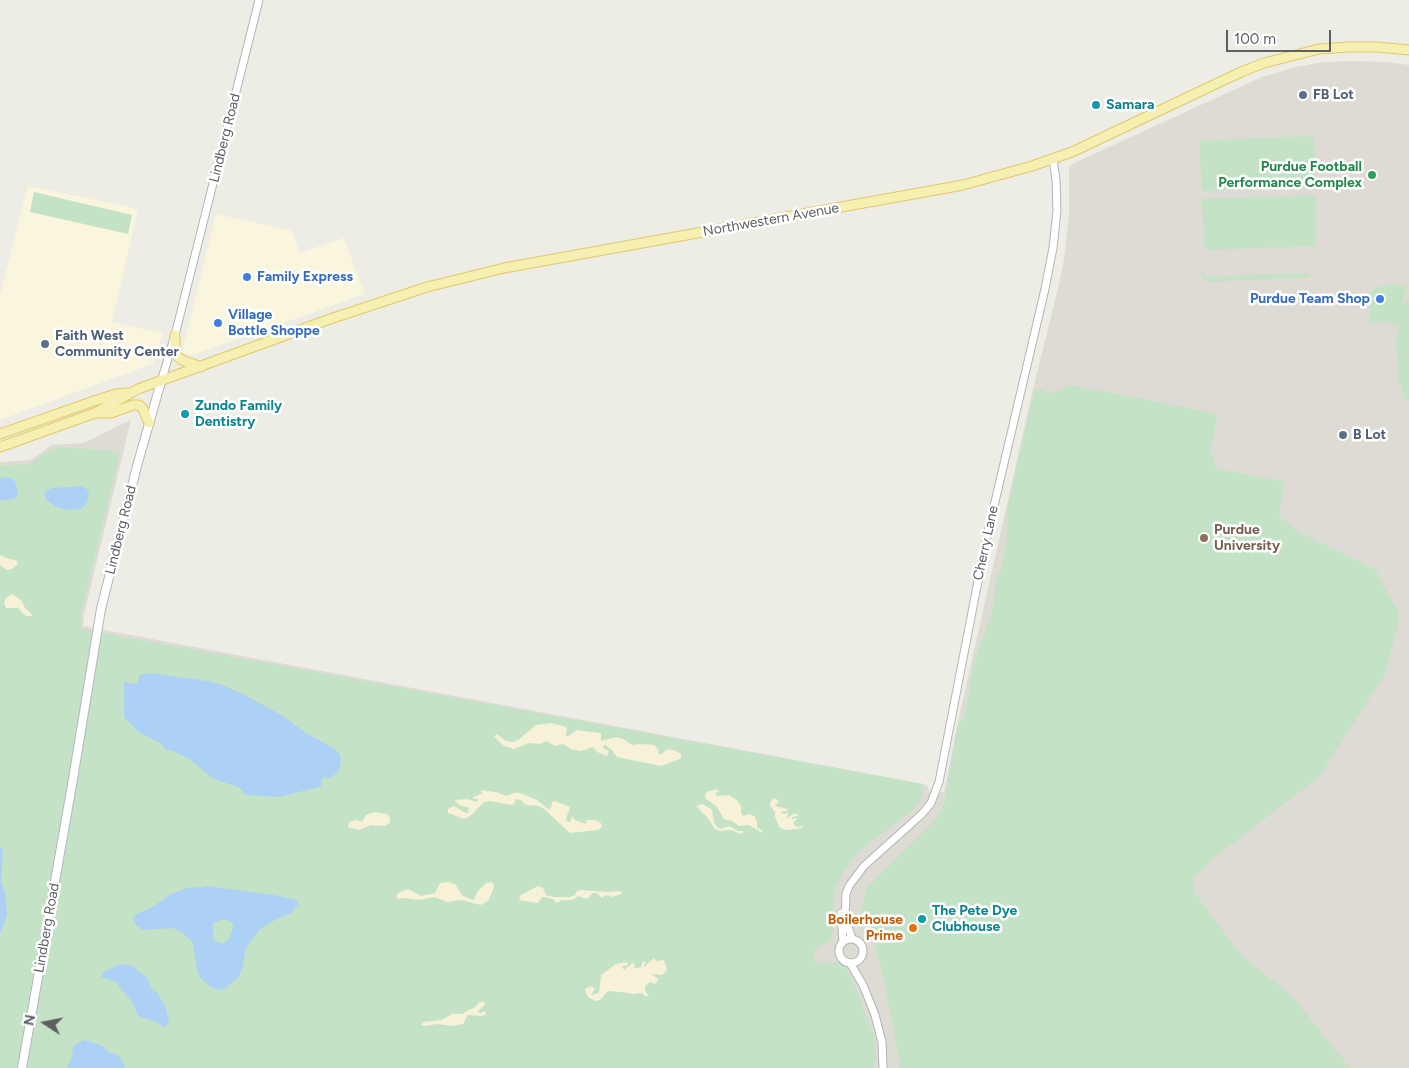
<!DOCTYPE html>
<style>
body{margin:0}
#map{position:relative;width:1409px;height:1068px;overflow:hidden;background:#edece5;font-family:Figtree,sans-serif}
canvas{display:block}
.north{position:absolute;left:20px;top:998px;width:50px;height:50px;-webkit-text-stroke:4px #fff;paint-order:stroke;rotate:281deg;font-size:14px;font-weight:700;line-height:20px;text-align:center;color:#5d5f63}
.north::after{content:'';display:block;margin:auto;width:18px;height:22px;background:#5d5f63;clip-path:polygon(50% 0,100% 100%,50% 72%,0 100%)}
.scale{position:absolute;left:1226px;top:30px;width:105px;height:22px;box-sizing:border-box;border:2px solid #5d5f63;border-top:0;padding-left:6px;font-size:15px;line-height:18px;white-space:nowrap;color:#5d5f63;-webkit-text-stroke:4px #fff;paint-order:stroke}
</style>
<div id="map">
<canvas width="1409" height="1068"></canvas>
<div class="north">N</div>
<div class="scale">100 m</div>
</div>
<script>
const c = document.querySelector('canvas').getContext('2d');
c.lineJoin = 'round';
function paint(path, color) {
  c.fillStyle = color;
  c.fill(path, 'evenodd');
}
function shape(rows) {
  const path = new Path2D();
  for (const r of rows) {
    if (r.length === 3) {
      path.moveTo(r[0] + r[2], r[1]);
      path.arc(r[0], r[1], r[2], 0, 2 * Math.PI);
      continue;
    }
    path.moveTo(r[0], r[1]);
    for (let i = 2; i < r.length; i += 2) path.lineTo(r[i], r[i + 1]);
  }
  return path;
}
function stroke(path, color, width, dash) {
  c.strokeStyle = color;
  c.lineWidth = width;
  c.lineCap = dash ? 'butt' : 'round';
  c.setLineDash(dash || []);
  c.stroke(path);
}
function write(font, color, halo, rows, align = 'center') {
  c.font = font + ' Figtree,sans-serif';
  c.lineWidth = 5;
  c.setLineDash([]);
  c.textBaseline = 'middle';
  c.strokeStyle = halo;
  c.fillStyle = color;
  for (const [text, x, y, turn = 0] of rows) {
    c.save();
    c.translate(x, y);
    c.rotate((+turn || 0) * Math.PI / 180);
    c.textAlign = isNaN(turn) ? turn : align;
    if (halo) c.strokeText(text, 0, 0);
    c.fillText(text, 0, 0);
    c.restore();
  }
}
paint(shape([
 [28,186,138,209,112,322,163,333,153,363,150,365,0,420,0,295],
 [216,214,292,231,300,253,344,238,365,294,193,355,183,353,182,351]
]), '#faf5dd');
paint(shape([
 [1355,61,1386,62,1409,65,1409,1068,0,1068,0,462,31,460,52,445,84,443,131,420,84,614,83,626,923,784,927,785,929,791,944,792,958,722,1033,389,1059,285,1064,259,1069,216,1069,167,1072,164,1262,77,1296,67,1324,62]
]), '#dddbd3');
paint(shape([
 [1314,136,1316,188,1202,191,1199,141],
 [34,192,132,215,128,234,30,212],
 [1315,195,1316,246,1205,250,1202,199],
 [1202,272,1205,272,1204,277,1310,273,1310,277,1207,282,1201,277],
 [1392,283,1406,287,1402,303,1405,303,1409,296,1409,402,1408,399,1405,400,1397,376,1399,375,1397,354,1396,354,1396,340,1400,326,1379,320,1378,323,1369,321,1372,290],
 [1070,385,1218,414,1210,450,1217,469,1284,482,1279,516,1298,532,1375,569,1400,616,1385,674,1319,777,1216,856,1194,878,1194,892,1241,955,1293,997,1350,1068,899,1068,900,1064,884,979,870,927,861,915,866,888,934,822,944,805,958,723,964,720,974,664,989,620,994,603,996,579,1001,569,1007,540,1008,506,1034,391,1040,389,1050,394],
 [59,447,112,451,120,453,81,613,81,629,923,784,921,800,911,812,866,845,853,858,844,871,836,886,833,899,833,931,831,937,828,942,815,950,813,960,824,964,838,962,844,965,851,977,875,1038,876,1056,874,1068,0,1068,0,466,29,464,49,451]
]), '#c4e2c6');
paint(shape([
 [0,555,9,559,16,560,18,564,12,569,7,570,0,565],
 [12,594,21,600,25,608,32,614,32,616,26,616,18,608,6,608,4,603,6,598],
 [551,723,567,727,566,736,569,736,576,730,600,733,601,734,601,741,616,737,623,739,632,745,641,744,654,745,659,750,658,753,660,755,668,749,676,751,681,754,681,757,680,759,661,766,617,757,612,750,605,745,603,746,603,748,609,751,607,756,597,752,593,747,581,751,571,749,563,744,555,746,547,741,540,744,529,743,514,749,504,746,494,737,497,734,506,741,513,742,518,740,536,725],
 [717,789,719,791,715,794,717,796,729,795,738,801,741,807,741,813,743,816,749,814,754,816,757,821,757,828,762,830,762,833,749,825,739,826,732,821,724,819,716,806,705,798,706,792],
 [481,790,496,792,506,796,514,793,520,793,537,800,548,809,551,808,552,802,555,801,570,807,566,819,568,822,570,822,572,816,575,820,586,824,587,820,595,820,601,823,602,827,598,830,570,833,544,809,539,806,526,805,521,800,516,799,514,804,511,805,491,801,484,802,470,816,464,819,448,813,448,809,454,806,464,812,468,813,469,811,467,810,470,808,459,805,455,800,468,799,477,802,478,799,474,799,473,797,482,794],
 [774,798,779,801,775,806,788,809,787,811,780,812,784,814,788,813,787,819,793,814,798,814,798,816,792,817,792,819,795,818,797,819,793,823,797,827,802,826,803,828,786,830,780,828,775,817,775,812,770,806,771,801],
 [703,804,712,810,714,823,719,829,730,826,737,831,743,831,743,832,742,834,730,830,720,831,715,829,707,817,696,806],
 [374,812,387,814,390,818,390,823,385,826,371,825,359,830,348,827,349,822,357,820,362,822,366,815],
 [448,882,455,884,463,896,474,900,477,892,486,883,490,882,494,884,494,888,488,901,481,905,461,900,447,902,435,897,419,900,403,898,399,899,396,897,398,893,408,889,421,896,435,893,440,883],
 [538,886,543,888,546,895,553,897,570,897,575,895,577,891,581,890,608,892,621,891,622,894,612,897,607,895,602,898,597,893,593,893,587,899,578,896,573,900,562,900,557,903,553,899,544,897,542,897,538,903,519,900,520,896,523,894],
 [654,958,656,961,664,960,667,970,662,975,651,974,659,979,655,984,650,982,645,986,645,991,649,996,645,996,642,993,633,994,621,992,608,991,600,1000,596,1001,589,998,586,993,585,989,591,986,595,989,591,995,599,993,601,975,616,964,627,962,628,965,622,966,624,970,633,963,635,964,634,968,638,968,641,967,643,961,646,962,644,965,645,966],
 [484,1001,485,1005,477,1012,481,1013,485,1011,486,1014,482,1016,468,1015,463,1024,454,1026,437,1024,426,1026,421,1025,423,1022,442,1020,452,1014,463,1014,468,1010,474,1008,480,1002]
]), '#f6f1d7');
paint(shape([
 [7,477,15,481,18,492,17,497,13,499,0,501,0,478],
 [81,486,87,489,89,494,86,505,80,509,66,510,56,507,46,499,44,494,47,490,53,488],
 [150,673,207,681,222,685,243,694,283,716,306,733,335,749,340,754,341,760,339,771,331,778,324,777,322,779,321,782,322,784,320,787,278,797,246,795,238,787,214,779,189,759,173,751,166,750,161,744,139,732,124,717,124,682,135,684,138,682,140,675],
 [0,847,3,851,1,881,5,893,7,914,0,935],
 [206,886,274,895,296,900,299,903,291,913,273,921,259,930,246,948,242,970,238,978,226,988,220,990,211,987,200,978,197,971,193,943,183,933,173,928,143,930,135,924,133,919,136,914,151,908,171,894,186,888,203,887],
 [224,919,234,924,229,939,222,944,213,940,213,923],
 [121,964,133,966,148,979,150,986,153,991,157,992,166,1008,169,1022,167,1025,163,1027,156,1022,138,1016,132,1001,120,988,117,982,101,977,103,972],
 [84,1040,101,1045,109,1052,117,1055,120,1057,125,1068,67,1068,73,1053,72,1050,75,1045]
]), '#add1f5');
const tertiary = shape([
 [161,382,175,335,259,0],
 [841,913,843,942],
 [851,951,12],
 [852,939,845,917,846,894,849,886,864,866,922,814,931,803,939,782,986,540,1045,289,1053,248,1057,211,1056,180,1053,159],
 [850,963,863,985,875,1015,882,1042,883,1068]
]);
const secondary = shape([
 [22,1068,72,785,101,609,137,466,161,382]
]);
const primary = shape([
 [175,335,175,351,177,356,182,360,201,367],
 [97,413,111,413,133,405,139,405,143,409,149,423],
 [0,434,94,401,116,394,129,393],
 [0,447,95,413,138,389,330,319,427,287,504,268,963,185,1032,166,1072,152,1241,72,1264,63,1319,49,1349,47,1377,47,1409,50]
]);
stroke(tertiary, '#b2b4b8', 9);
stroke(secondary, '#b4b6ba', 10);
stroke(primary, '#e1c86a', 11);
stroke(tertiary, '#fff', 7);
stroke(secondary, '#fff', 8);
stroke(primary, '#f5efb2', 9);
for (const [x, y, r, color] of [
 [1303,95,5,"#5c6f8a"],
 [1096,105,5,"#0f9aa8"],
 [1372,175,5,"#2e9e5b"],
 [247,277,5,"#3f7fe0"],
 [1380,299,5,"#3f7fe0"],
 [218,323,5,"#3f7fe0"],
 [45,344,5,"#5c6f8a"],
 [185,414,5,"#0f9aa8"],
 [1343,435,5,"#5c6f8a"],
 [1204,538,5,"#8d6e63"],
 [922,919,5,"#0f9aa8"],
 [913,928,5,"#e8710a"]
]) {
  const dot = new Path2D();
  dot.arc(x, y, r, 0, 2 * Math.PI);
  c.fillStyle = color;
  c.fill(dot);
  stroke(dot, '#fff', 2);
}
write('bold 14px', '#4e5e75', '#fff', [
 ["FB Lot",1313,95],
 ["Faith West",55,336],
 ["Community Center",55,352],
 ["B Lot",1353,435]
], 'left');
write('bold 14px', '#0d838f', '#fff', [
 ["Samara",1106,105],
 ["Zundo Family",195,406],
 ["Dentistry",195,422],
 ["The Pete Dye",932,911],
 ["Clubhouse",932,927]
], 'left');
write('14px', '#5d5f63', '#fff', [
 ["Lindberg Road",225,138,-76],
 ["Northwestern Avenue",771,220,-10],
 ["Lindberg Road",121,530,-76],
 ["Cherry Lane",986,543,-78],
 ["Lindberg Road",47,928,-80]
]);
write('bold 14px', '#27864d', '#fff', [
 ["Purdue Football",1362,167],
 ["Performance Complex",1362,183]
], 'right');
write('bold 14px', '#366cbe', '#fff', [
 ["Family Express",257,277],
 ["Purdue Team Shop",1370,299,"right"],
 ["Village",228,315],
 ["Bottle Shoppe",228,331]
], 'left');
write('bold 14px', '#785e54', '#fff', [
 ["Purdue",1214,530],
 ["University",1214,546]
], 'left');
write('bold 14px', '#c56008', '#fff', [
 ["Boilerhouse",903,920],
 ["Prime",903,936]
], 'right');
</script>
